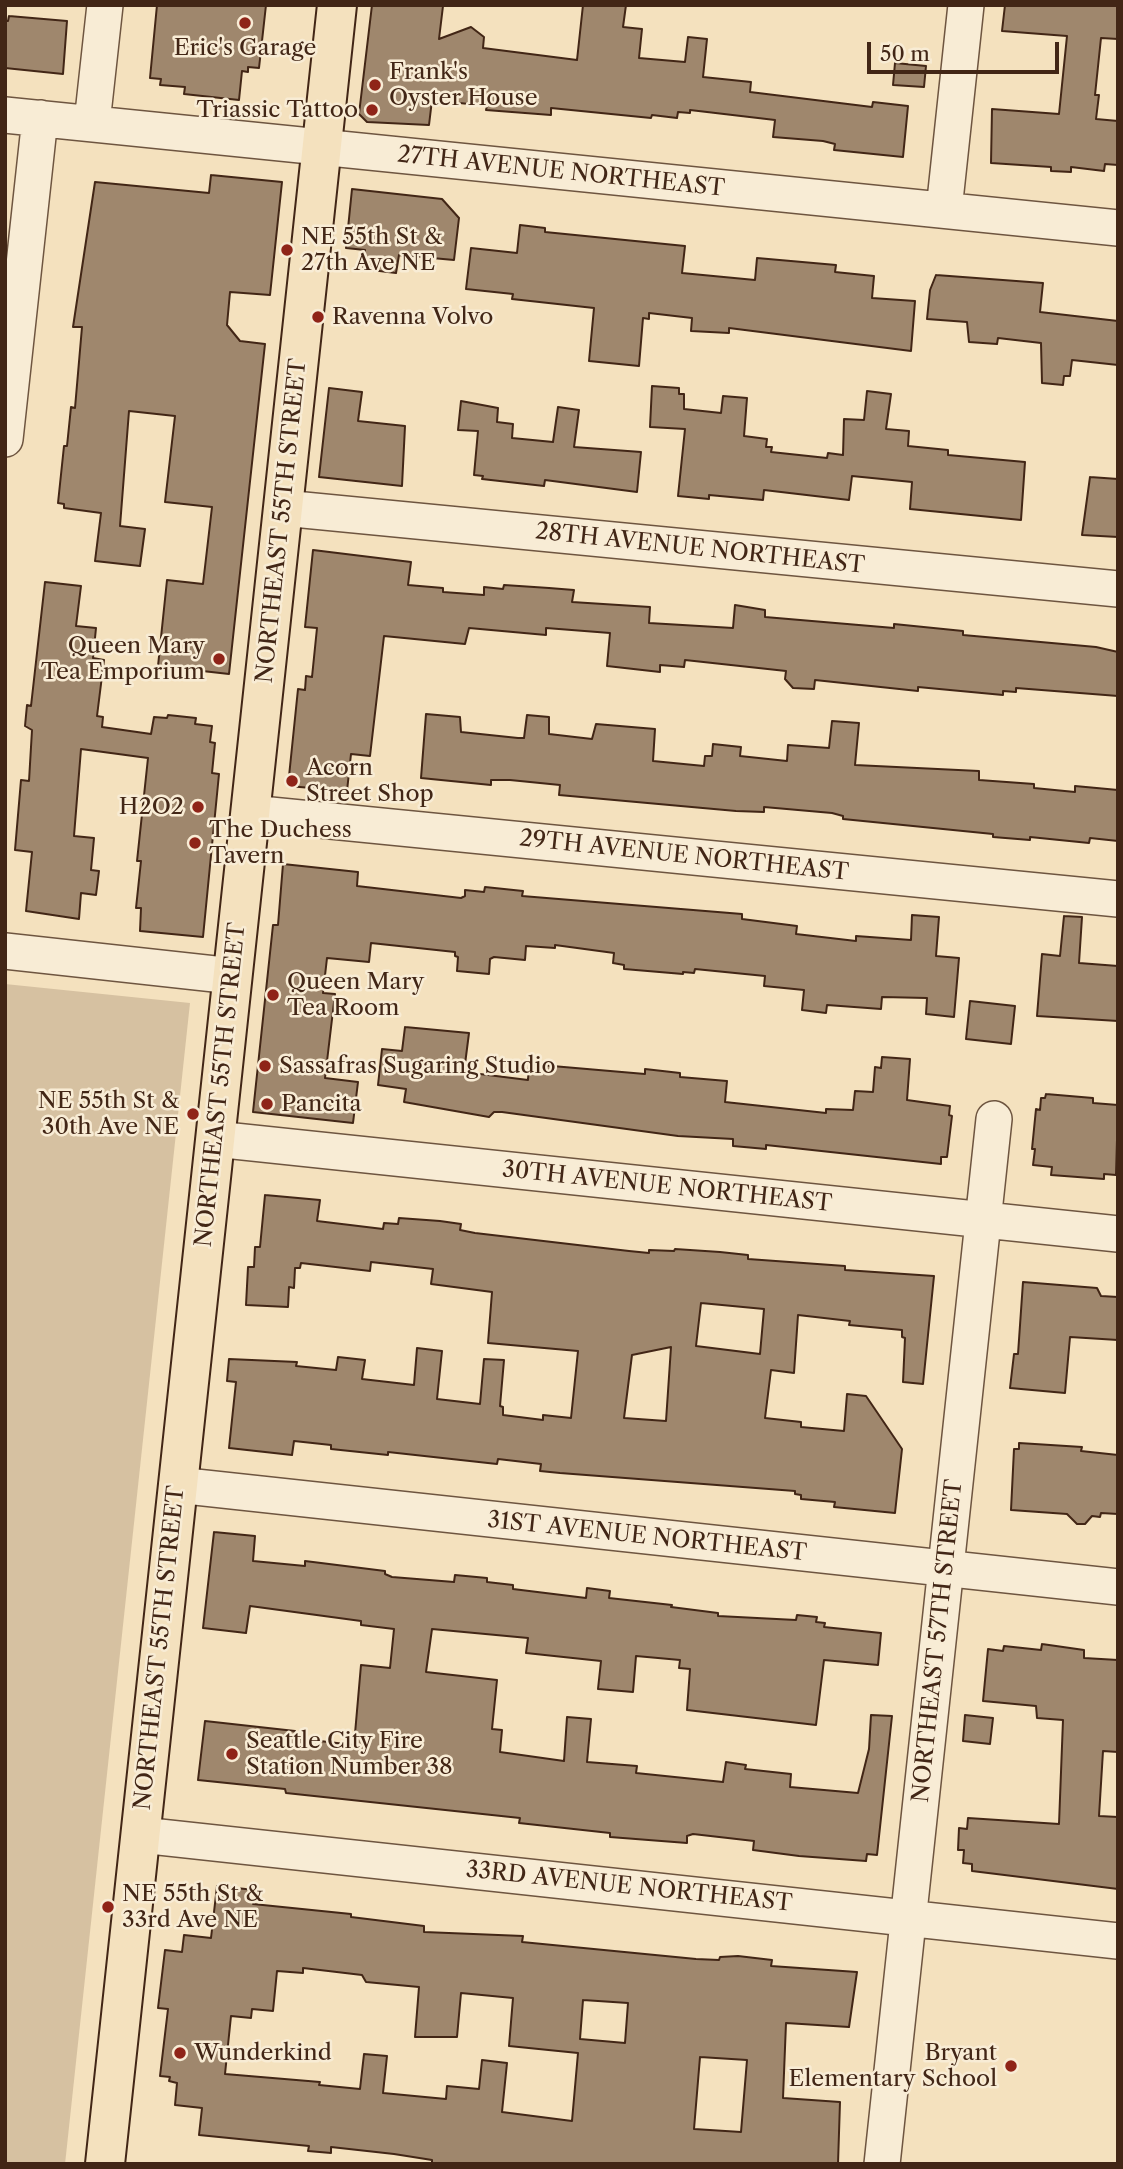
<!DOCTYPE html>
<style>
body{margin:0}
#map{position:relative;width:1123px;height:2169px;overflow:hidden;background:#f4e1be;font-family:"Libre Caslon Text",serif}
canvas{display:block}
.frame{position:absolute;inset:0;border:7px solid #422616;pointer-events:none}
.scale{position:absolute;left:867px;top:42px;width:192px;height:32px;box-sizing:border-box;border:4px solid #422616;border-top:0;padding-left:9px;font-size:21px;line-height:24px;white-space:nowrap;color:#422616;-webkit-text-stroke:5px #f8ecd5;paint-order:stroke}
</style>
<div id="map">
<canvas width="1123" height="2169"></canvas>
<div class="frame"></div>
<div class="scale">50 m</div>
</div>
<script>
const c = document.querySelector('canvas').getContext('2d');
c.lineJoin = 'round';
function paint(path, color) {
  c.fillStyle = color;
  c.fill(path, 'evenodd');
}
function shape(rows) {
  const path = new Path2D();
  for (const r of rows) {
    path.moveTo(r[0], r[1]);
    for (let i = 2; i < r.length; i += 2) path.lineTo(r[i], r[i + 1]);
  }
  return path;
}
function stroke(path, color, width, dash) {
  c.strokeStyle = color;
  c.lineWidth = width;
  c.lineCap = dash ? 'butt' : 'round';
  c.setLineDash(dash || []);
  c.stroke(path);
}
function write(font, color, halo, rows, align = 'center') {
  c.font = font + ' "Libre Caslon Text",serif';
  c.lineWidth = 5;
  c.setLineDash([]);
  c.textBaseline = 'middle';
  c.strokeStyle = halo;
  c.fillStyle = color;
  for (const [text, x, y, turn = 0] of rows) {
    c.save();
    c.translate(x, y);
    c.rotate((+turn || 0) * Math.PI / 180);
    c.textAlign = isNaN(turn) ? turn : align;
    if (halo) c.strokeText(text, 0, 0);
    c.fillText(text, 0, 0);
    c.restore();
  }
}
paint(shape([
 [5,984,190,1003,65,2164,5,2164]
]), '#d6c1a1');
const building = shape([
 [157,5,266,5,259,68,248,67,248,72,242,71,239,100,184,94,185,87,160,85,161,79,150,78,157,5],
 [372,5,443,6,439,39,471,27,484,37,483,48,577,60,583,5,626,5,623,27,642,29,639,58,685,62,688,37,707,39,703,77,751,82,750,92,872,107,873,102,908,106,903,157,834,150,835,144,823,141,773,137,775,120,690,110,690,113,678,112,677,118,652,115,651,118,551,108,551,115,486,110,487,106,432,100,429,125,367,122,359,114,372,5],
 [1005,5,1118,5,1118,39,1101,38,1095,95,1099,95,1096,119,1118,121,1118,165,1105,164,1104,171,1071,167,1071,172,1051,171,1051,167,991,163,992,109,1059,114,1067,36,1002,31,1005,5],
 [9,16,67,21,63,74,5,68,5,21,8,21,9,16],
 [895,63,926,66,924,87,893,85,895,63],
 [211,175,282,182,270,295,230,292,227,325,240,341,265,344,229,674,158,666,167,580,203,584,212,507,165,502,175,416,129,411,120,526,145,529,140,566,95,561,101,513,64,508,64,504,58,503,64,446,67,446,71,407,75,408,82,327,73,327,95,182,209,193,211,175],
 [352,189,442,199,459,218,454,260,399,255,396,273,363,269,365,250,346,248,352,189],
 [520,225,545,228,545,232,685,246,682,273,755,280,757,258,836,265,835,272,874,276,872,298,915,301,911,351,729,328,729,333,691,331,692,318,649,313,649,319,643,318,639,366,589,361,594,308,512,299,513,294,466,289,471,248,517,253,520,225],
 [936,275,1043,283,1040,312,1118,321,1118,365,1072,360,1070,376,1064,376,1063,385,1042,383,1041,343,998,338,997,344,969,342,967,322,927,319,930,290,936,275],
 [652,386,679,388,679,394,684,394,684,409,721,413,723,396,747,398,744,436,767,439,766,447,772,447,771,452,827,458,828,453,843,455,844,419,864,420,867,391,891,394,886,429,909,431,908,446,948,450,948,455,1025,462,1021,520,910,509,912,482,852,476,849,500,764,490,763,500,709,495,709,499,678,496,685,429,650,427,652,386],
 [329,388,362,392,358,421,405,426,402,486,319,477,329,388],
 [461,401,498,408,497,422,513,424,512,438,553,442,558,407,579,410,574,447,641,452,637,492,545,480,544,486,482,479,483,476,474,475,478,431,458,430,461,401],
 [1090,477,1118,479,1118,537,1082,535,1090,477],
 [313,550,411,562,408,585,443,588,443,592,484,595,484,587,503,589,504,585,549,588,574,590,572,602,650,607,649,623,733,628,735,605,765,610,765,617,894,628,894,624,963,631,963,635,1096,647,1118,652,1118,696,1016,688,1016,692,1003,691,1003,695,918,687,918,691,815,680,814,689,793,688,785,679,786,671,685,660,684,667,660,665,660,672,607,666,610,633,546,628,546,635,469,628,465,644,384,636,370,756,351,754,347,791,288,786,298,689,305,690,306,676,312,677,317,628,305,627,313,550],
 [45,582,81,586,76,626,96,628,93,658,104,660,97,716,103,717,102,727,151,734,154,717,167,718,168,715,196,718,195,724,212,726,210,742,215,743,212,773,219,774,203,937,140,931,141,908,136,908,141,861,137,861,148,758,81,749,74,836,94,838,91,870,99,871,96,895,81,893,79,919,26,911,32,852,15,850,21,780,29,781,32,730,25,726,27,705,31,706,45,582],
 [426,714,460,717,461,732,518,738,524,738,527,715,549,717,549,734,592,739,596,724,655,729,653,761,704,766,705,756,712,756,713,744,741,747,740,756,787,761,788,745,829,748,832,721,859,723,855,765,979,771,979,780,1034,784,1034,788,1075,792,1075,786,1118,790,1118,841,1090,838,1089,843,1030,837,1030,840,993,837,993,834,843,819,843,816,832,813,764,807,764,812,736,811,559,795,560,785,510,780,491,780,491,785,421,778,426,714],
 [283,864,358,872,357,886,461,898,465,896,465,890,484,892,485,887,523,891,522,896,742,914,742,919,797,926,796,934,856,941,856,936,911,940,912,915,939,917,936,956,959,958,954,1017,926,1014,927,998,882,997,881,1009,827,1005,826,1013,802,1010,804,990,764,986,765,976,695,969,694,973,683,972,683,974,624,969,624,965,613,963,614,953,555,945,555,948,526,946,525,960,494,957,490,959,489,974,457,971,458,957,455,956,455,952,371,943,369,962,327,958,323,993,335,994,325,1078,358,1082,353,1123,253,1112,273,925,278,925,283,864],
 [1064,916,1082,917,1079,963,1118,966,1118,1021,1037,1016,1042,954,1060,956,1064,916],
 [970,1001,1015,1006,1011,1044,966,1039,970,1001],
 [405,1027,469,1033,464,1072,528,1080,529,1064,645,1074,645,1069,680,1073,680,1077,727,1081,725,1102,826,1113,826,1109,853,1110,855,1091,873,1092,875,1067,881,1068,882,1057,910,1059,907,1100,950,1106,949,1115,952,1116,947,1157,941,1157,941,1164,766,1145,766,1149,733,1146,733,1139,678,1136,502,1112,494,1112,489,1117,404,1102,406,1089,378,1085,382,1049,402,1051,405,1027],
 [1046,1094,1093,1098,1093,1103,1118,1105,1116,1175,1104,1174,1104,1179,1051,1175,1052,1167,1033,1165,1035,1149,1032,1149,1036,1109,1040,1110,1041,1098,1045,1098,1046,1094],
 [265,1195,320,1200,317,1221,383,1229,384,1223,398,1224,399,1218,440,1221,461,1224,460,1230,475,1233,629,1251,649,1253,649,1250,674,1251,675,1249,720,1252,748,1255,748,1259,845,1266,845,1270,934,1276,923,1384,903,1382,905,1338,902,1337,902,1330,849,1325,850,1321,798,1315,794,1373,771,1370,765,1418,801,1422,801,1427,844,1431,847,1394,866,1396,902,1449,895,1513,834,1507,835,1502,801,1499,801,1495,795,1494,795,1491,560,1473,540,1471,541,1464,498,1459,497,1464,388,1452,388,1455,331,1449,331,1445,294,1441,292,1455,229,1448,236,1382,227,1381,229,1359,297,1362,296,1366,336,1370,338,1357,365,1360,362,1379,414,1385,417,1348,442,1351,437,1399,480,1404,484,1359,504,1360,500,1406,503,1407,503,1415,543,1420,543,1415,571,1418,578,1351,488,1343,492,1292,431,1284,433,1269,371,1262,370,1271,301,1263,300,1268,295,1268,294,1288,289,1287,288,1307,246,1305,248,1267,254,1267,255,1247,260,1247,265,1195],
 [701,1303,764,1309,760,1354,696,1346,701,1303],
 [671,1347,666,1421,624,1418,632,1355,671,1347],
 [1023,1282,1097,1288,1101,1296,1118,1297,1118,1340,1070,1337,1065,1393,1010,1388,1014,1354,1018,1354,1023,1282],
 [1019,1443,1082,1447,1081,1451,1118,1455,1118,1514,1101,1513,1100,1517,1092,1516,1085,1524,1077,1524,1067,1514,1011,1510,1014,1449,1019,1449,1019,1443],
 [214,1532,255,1536,253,1561,305,1566,305,1561,385,1571,385,1574,392,1577,454,1582,455,1575,487,1578,487,1582,513,1585,513,1589,586,1598,587,1588,610,1591,609,1598,672,1605,671,1607,718,1613,718,1616,796,1620,797,1615,817,1617,816,1622,825,1623,824,1627,881,1633,878,1665,824,1660,816,1725,687,1710,690,1669,679,1668,680,1660,636,1656,633,1692,598,1689,601,1661,526,1653,528,1638,432,1629,426,1672,497,1680,492,1729,502,1730,500,1752,564,1761,567,1717,591,1719,587,1762,637,1766,636,1773,723,1782,726,1762,746,1765,745,1769,791,1774,790,1787,858,1793,869,1749,871,1715,892,1716,877,1855,867,1854,866,1861,799,1856,753,1850,754,1841,693,1834,687,1836,687,1843,610,1837,610,1833,519,1823,520,1818,286,1793,285,1789,198,1780,205,1721,295,1731,294,1738,354,1745,361,1665,390,1668,394,1629,361,1625,361,1621,250,1606,246,1633,203,1628,214,1532],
 [1042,1644,1084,1650,1084,1658,1118,1660,1118,1752,1103,1751,1099,1816,1118,1817,1118,1889,972,1871,972,1864,963,1863,964,1850,958,1850,959,1828,967,1829,968,1818,1059,1824,1063,1720,1037,1718,1036,1706,983,1701,988,1649,1003,1651,1004,1646,1041,1650,1042,1644],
 [965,1715,993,1718,990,1744,963,1741,965,1715],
 [217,1886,255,1890,253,1904,351,1914,351,1917,424,1926,424,1932,523,1936,522,1942,696,1959,719,1960,720,1957,738,1956,772,1960,771,1966,857,1972,849,2027,786,2023,783,2098,840,2102,838,2164,432,2164,432,2160,394,2154,331,2147,331,2153,308,2151,309,2146,199,2135,202,2108,175,2105,177,2083,169,2081,170,2077,160,2076,168,2009,158,2008,165,1950,182,1952,184,1935,211,1938,217,1886],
 [303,1968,362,1975,366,1982,419,1987,415,2037,457,2037,461,1993,513,1998,509,2046,578,2053,572,2121,502,2112,507,2063,482,2060,479,2089,447,2086,446,2099,383,2093,387,2056,364,2054,360,2089,319,2085,320,2082,225,2074,231,2016,251,2018,252,2009,273,2011,277,1971,303,1973,303,1968],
 [583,2000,628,2003,625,2043,580,2039,583,2000],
 [700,2057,747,2060,741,2132,694,2129,700,2057]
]);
paint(building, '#9f876d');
stroke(building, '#422616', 2);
const minor = shape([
 [5,115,1118,228],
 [92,123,105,5],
 [944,210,966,5],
 [5,439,40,118],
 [283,508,1118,589],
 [250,813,1118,899],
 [5,951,233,976],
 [215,1139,1118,1234],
 [177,1485,1118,1587],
 [141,1835,1118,1941],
 [882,2164,994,1119]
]);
const major = shape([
 [105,2164,337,5]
]);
stroke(minor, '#6e5540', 38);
stroke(major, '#422616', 42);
stroke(minor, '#f8ecd5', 35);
stroke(major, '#f4e1be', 38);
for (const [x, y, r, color] of [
 [245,23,7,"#8f2418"],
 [375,85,7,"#8f2418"],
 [372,110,7,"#8f2418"],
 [287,250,7,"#8f2418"],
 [318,317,7,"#8f2418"],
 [219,659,7,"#8f2418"],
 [292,781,7,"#8f2418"],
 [198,807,7,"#8f2418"],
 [195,843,7,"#8f2418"],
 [273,995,7,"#8f2418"],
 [265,1066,7,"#8f2418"],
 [267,1104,7,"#8f2418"],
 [193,1114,7,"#8f2418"],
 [232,1754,7,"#8f2418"],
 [108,1907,7,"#8f2418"],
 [180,2053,7,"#8f2418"],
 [1011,2066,7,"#8f2418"]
]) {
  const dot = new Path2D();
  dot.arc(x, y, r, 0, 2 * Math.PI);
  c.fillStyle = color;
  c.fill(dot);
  stroke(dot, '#f8ecd5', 2.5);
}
write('23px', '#422616', '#f8ecd5', [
 ["Eric's Garage",245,48,"center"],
 ["Frank's",389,72],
 ["Oyster House",389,98],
 ["Triassic Tattoo",358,110,"right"],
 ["NE 55th St &",301,237],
 ["27th Ave NE",301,263],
 ["Ravenna Volvo",332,317],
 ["Queen Mary",205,646,"right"],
 ["Tea Emporium",205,672,"right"],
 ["Acorn",306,768],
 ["Street Shop",306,794],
 ["H2O2",184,807,"right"],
 ["The Duchess",209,830],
 ["Tavern",209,856],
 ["Queen Mary",287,982],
 ["Tea Room",287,1008],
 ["Sassafras Sugaring Studio",279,1066],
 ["NE 55th St &",179,1101,"right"],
 ["30th Ave NE",179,1127,"right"],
 ["Pancita",281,1104],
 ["Seattle City Fire",246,1741],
 ["Station Number 38",246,1767],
 ["NE 55th St &",122,1894],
 ["33rd Ave NE",122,1920],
 ["Wunderkind",194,2053],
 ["Bryant",997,2053,"right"],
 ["Elementary School",997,2079,"right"]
], 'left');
write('23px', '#422616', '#f8ecd5', [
 ["27TH AVENUE NORTHEAST",561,172,6],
 ["NORTHEAST 55TH STREET",282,521,-84],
 ["28TH AVENUE NORTHEAST",700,549,6],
 ["29TH AVENUE NORTHEAST",684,856,6],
 ["NORTHEAST 55TH STREET",221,1085,-84],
 ["30TH AVENUE NORTHEAST",667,1187,6],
 ["31ST AVENUE NORTHEAST",647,1537,6],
 ["NORTHEAST 57TH STREET",938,1641,-84],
 ["NORTHEAST 55TH STREET",160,1648,-84],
 ["33RD AVENUE NORTHEAST",629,1887,6]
]);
</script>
